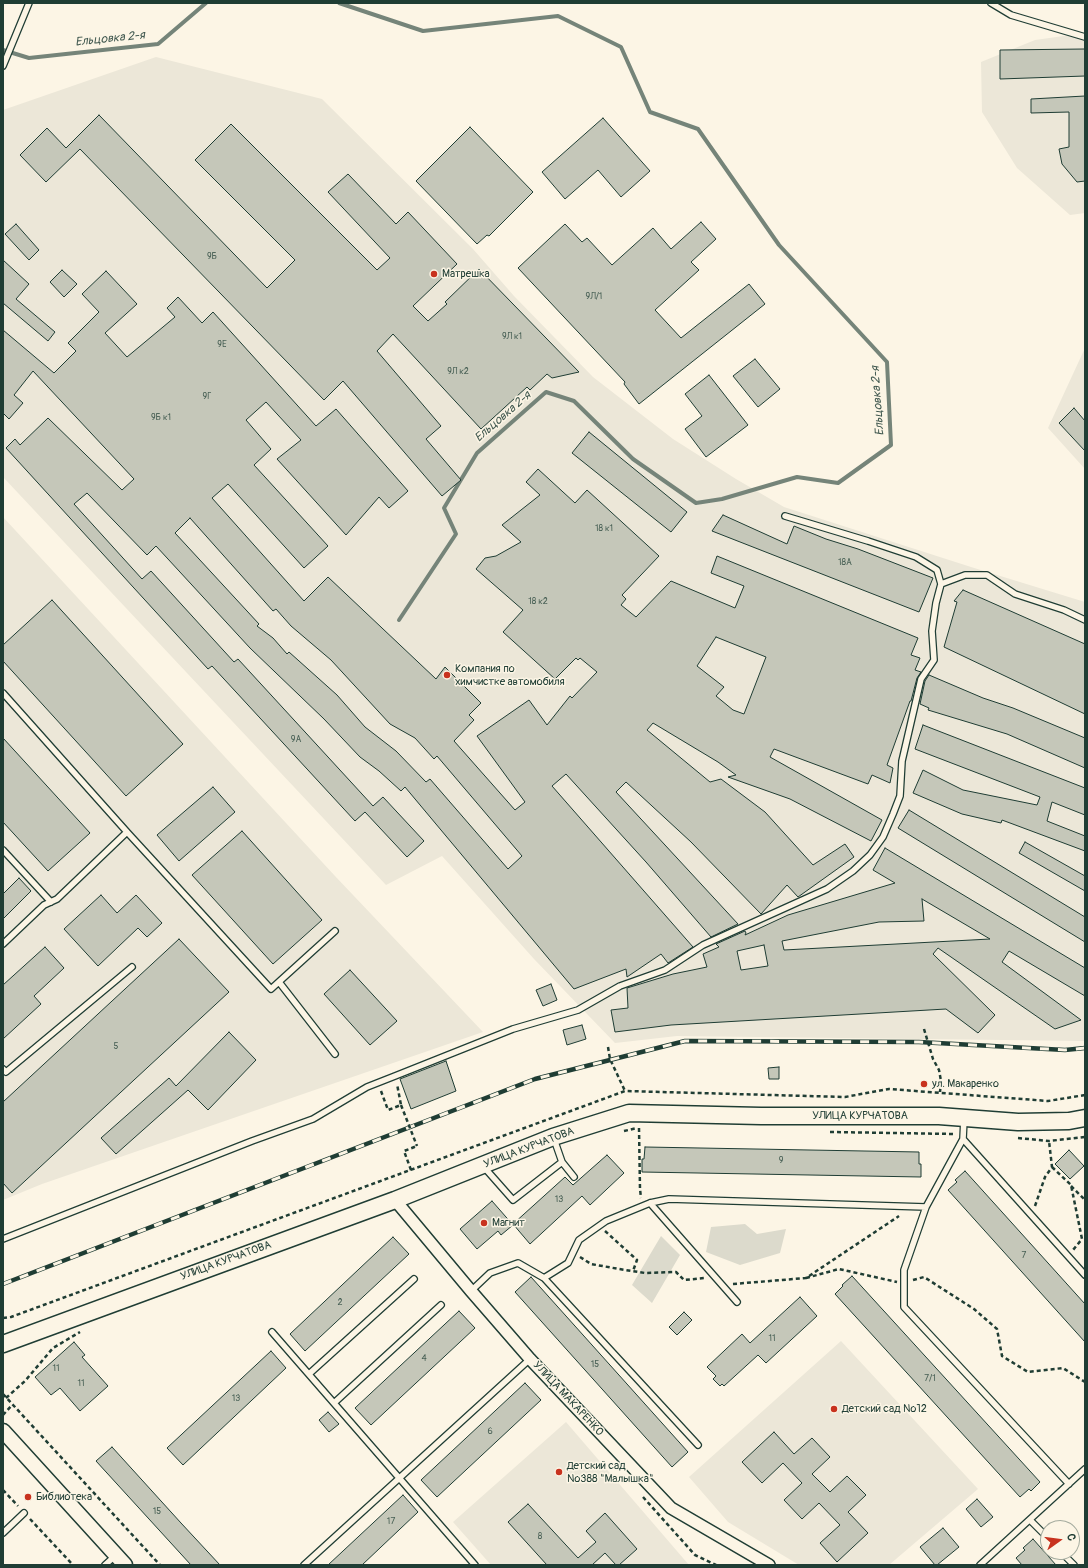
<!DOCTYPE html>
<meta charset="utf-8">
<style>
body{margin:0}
#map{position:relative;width:1088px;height:1568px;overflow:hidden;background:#fcf5e5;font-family:Pangolin,sans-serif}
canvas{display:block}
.frame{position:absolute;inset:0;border:4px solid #1f3d34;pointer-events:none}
.north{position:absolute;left:1040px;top:1520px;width:40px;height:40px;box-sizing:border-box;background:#fcf5e5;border:1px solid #a4ab9e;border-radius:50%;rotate:76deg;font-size:11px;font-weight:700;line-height:16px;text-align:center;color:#1f3d34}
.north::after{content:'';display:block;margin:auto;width:14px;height:18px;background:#c8321e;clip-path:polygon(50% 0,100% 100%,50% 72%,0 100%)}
</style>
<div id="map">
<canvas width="1088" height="1568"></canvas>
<div class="frame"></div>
<div class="north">С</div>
</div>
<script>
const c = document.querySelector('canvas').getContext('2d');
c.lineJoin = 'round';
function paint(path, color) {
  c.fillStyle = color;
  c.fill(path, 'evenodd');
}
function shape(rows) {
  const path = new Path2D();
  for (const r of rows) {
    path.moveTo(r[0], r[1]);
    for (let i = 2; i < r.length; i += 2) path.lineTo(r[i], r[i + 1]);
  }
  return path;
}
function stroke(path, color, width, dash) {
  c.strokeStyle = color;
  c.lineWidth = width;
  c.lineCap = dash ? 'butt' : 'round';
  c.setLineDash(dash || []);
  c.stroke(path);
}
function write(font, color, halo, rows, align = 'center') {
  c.font = font + ' Pangolin,sans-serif';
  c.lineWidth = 3;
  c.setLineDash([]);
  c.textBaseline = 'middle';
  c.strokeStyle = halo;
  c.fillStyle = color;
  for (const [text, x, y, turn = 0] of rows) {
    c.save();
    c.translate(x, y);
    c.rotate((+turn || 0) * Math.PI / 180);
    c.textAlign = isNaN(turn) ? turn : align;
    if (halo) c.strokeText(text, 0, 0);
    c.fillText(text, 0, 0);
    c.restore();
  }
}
paint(shape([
 [1085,33,1085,213,1070,215,1017,168,982,112,981,62,1035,40],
 [156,57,322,99,473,249,514,296,593,377,673,439,736,479,784,507,971,567,1085,602,1085,1041,677,1036,615,1043,534,959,442,856,386,885,3,477,3,110],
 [1085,348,1085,469,1048,428],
 [3,517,335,876,483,1032,42,1184,3,1200],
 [841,1341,978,1489,889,1565,799,1565,728,1522,689,1477],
 [566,1422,689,1565,491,1565,453,1522]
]), '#ece7d8');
paint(shape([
 [745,1224,757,1234,786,1229,780,1253,740,1265,706,1252,711,1227],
 [661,1236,680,1255,652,1303,632,1285]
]), '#dcdacc');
stroke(shape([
 [339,3,423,31,558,16,621,47,650,112,698,129,779,245,887,362,891,445,838,483,797,477,722,499,696,503,633,459,574,401,546,392,477,453,444,508,456,534,399,620],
 [3,50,29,58,158,44,206,3]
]), '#758479', 4);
const building = shape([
 [1085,49,1085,76,1000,79,1000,50,1085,49],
 [1085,96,1085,181,1077,182,1062,164,1059,149,1069,147,1069,112,1031,113,1031,99,1085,96],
 [99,115,267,288,295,260,195,160,231,124,377,270,390,258,328,192,348,174,396,224,408,212,457,264,413,306,428,321,447,304,445,302,479,269,579,372,552,378,547,374,530,390,527,387,481,429,393,334,377,351,441,426,426,439,461,480,442,496,343,381,324,400,80,149,46,182,20,155,47,128,66,148,99,115],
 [603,118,650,171,621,197,598,170,565,199,542,172,603,118],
 [470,127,533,192,489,236,487,235,477,244,416,181,470,127],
 [701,222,716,239,691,262,699,270,655,310,681,338,749,284,765,304,639,404,624,384,625,382,518,268,565,224,582,242,587,238,612,265,653,228,671,249,701,222],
 [16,224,39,250,29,260,5,234,16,224],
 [3,260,29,284,16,299,55,332,48,341,3,303,3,260],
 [62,270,77,284,64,297,50,282,62,270],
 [106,271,137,304,105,333,127,357,175,317,167,308,178,297,202,323,213,312,316,426,336,409,408,491,389,508,379,497,346,535,277,459,301,440,266,402,246,420,271,449,254,465,328,546,304,568,228,484,212,498,304,601,328,577,436,679,445,667,481,703,469,715,474,720,454,741,515,810,525,802,477,736,529,700,547,725,570,696,572,698,597,672,580,658,578,660,576,658,555,679,503,632,523,610,476,569,485,558,496,556,521,542,502,525,540,495,526,482,538,469,575,503,587,490,659,556,622,595,626,599,621,605,636,617,671,581,735,608,744,586,711,573,717,556,918,638,911,655,920,658,915,670,921,672,917,678,911,701,910,701,887,765,893,768,890,783,872,775,868,784,774,749,770,757,882,820,871,841,790,799,728,777,736,775,718,762,653,723,647,730,710,782,721,779,765,812,813,865,845,844,854,857,798,897,787,885,761,914,691,842,626,782,616,792,738,924,711,937,646,862,566,774,552,786,693,947,668,963,661,954,627,977,626,969,574,989,405,787,401,791,379,771,360,757,324,719,250,648,156,546,147,555,87,493,74,504,142,579,151,571,234,662,238,659,373,806,383,797,424,841,407,857,365,812,355,821,212,666,208,669,6,448,15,439,20,445,48,418,122,490,134,479,33,371,14,395,23,403,9,419,3,413,3,330,54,373,76,351,68,343,99,312,82,294,106,271],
 [190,518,273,611,276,609,291,626,331,660,390,724,415,738,434,759,437,756,522,856,508,869,430,779,426,782,396,751,365,727,337,695,289,652,287,654,273,638,257,626,259,624,175,533,190,518],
 [716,637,766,657,744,714,733,710,716,696,724,687,697,666,716,637],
 [755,359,780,389,758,407,733,376,755,359],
 [709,375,748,425,706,457,685,429,702,416,685,394,709,375],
 [1074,408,1085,421,1085,451,1059,423,1074,408],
 [589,432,687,512,671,532,572,453,589,432],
 [723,515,787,544,794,526,826,539,858,549,933,578,919,612,712,531,723,515],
 [963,590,1085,644,1085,714,944,647,957,602,954,601,963,590],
 [52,600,183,744,126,796,3,661,3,645,52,600],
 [929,675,983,698,1013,708,1085,738,1085,768,1007,734,928,710,929,708,920,704,925,681,929,675],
 [923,725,1085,788,1085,815,1052,802,1047,821,1085,836,1085,851,1002,820,1001,823,962,814,913,793,923,770,963,790,1037,805,1040,797,915,749,923,725],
 [3,738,90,833,48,871,3,822,3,738],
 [213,787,235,812,179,861,157,835,213,787],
 [909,810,1085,917,1085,942,898,828,909,810],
 [242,831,322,920,273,964,192,875,242,831],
 [1025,842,1085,876,1085,891,1019,853,1025,842],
 [885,848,1085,968,1085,996,1009,951,1002,962,1081,1020,1055,1029,938,948,933,954,995,1015,978,1033,946,1009,671,1025,615,1032,611,1010,628,1008,627,988,673,974,707,967,703,954,719,947,716,944,745,931,746,933,745,935,788,915,895,883,873,870,885,848],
 [922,899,990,939,784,950,782,941,879,922,924,921,922,899],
 [764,945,768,966,741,970,737,951,764,945],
 [19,878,31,891,3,919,3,894,19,878],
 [101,895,117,913,136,895,162,923,147,937,138,928,98,966,64,929,101,895],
 [179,939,229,992,12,1193,3,1183,3,1102,179,939],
 [45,947,64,968,34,996,41,1004,3,1039,3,985,45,947],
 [350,970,397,1021,370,1045,324,994,350,970],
 [551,984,557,1000,543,1006,536,990,551,984],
 [582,1025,586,1039,567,1045,563,1030,582,1025],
 [229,1032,256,1060,208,1110,188,1090,116,1154,101,1138,169,1078,176,1086,229,1032],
 [446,1061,456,1091,411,1109,400,1079,446,1061],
 [779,1067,779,1079,769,1079,768,1068,779,1067],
 [645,1147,919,1152,919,1164,921,1164,921,1177,642,1172,642,1159,644,1159,645,1147],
 [1069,1150,1084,1166,1070,1179,1055,1164,1069,1150],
 [607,1155,624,1173,590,1205,582,1196,530,1244,513,1224,565,1177,573,1185,607,1155],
 [965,1171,1085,1304,1085,1342,948,1190,957,1182,955,1180,965,1171],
 [492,1201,513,1225,501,1235,498,1231,477,1249,460,1229,492,1201],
 [393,1237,409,1254,305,1351,290,1334,393,1237],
 [852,1276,1040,1482,1031,1491,1029,1489,1020,1497,835,1294,843,1286,842,1285,852,1276],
 [531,1277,688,1452,672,1467,515,1292,531,1277],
 [800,1297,817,1316,766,1363,758,1355,724,1386,722,1384,720,1386,713,1379,716,1376,707,1367,742,1334,750,1343,800,1297],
 [459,1311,475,1328,371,1425,355,1408,459,1311],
 [684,1312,692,1320,677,1335,669,1327,684,1312],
 [74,1342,85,1355,82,1357,108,1386,80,1411,60,1388,51,1395,35,1377,74,1342],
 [271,1351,286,1368,183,1465,167,1448,271,1351],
 [525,1383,541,1400,437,1497,421,1480,525,1383],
 [328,1412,339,1424,329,1432,319,1420,328,1412],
 [774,1432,794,1454,812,1438,830,1457,812,1474,830,1492,847,1476,866,1495,848,1512,868,1533,837,1562,820,1543,840,1525,819,1503,802,1519,784,1500,802,1483,783,1463,762,1483,742,1462,774,1432],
 [112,1447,181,1523,220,1565,191,1565,96,1461,112,1447],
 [403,1495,418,1512,362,1565,328,1565,403,1495],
 [977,1499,993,1517,981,1527,966,1509,977,1499],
 [528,1504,578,1558,596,1542,586,1531,605,1513,637,1549,619,1565,616,1565,605,1553,592,1565,547,1565,508,1522,528,1504],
 [943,1528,959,1547,937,1565,935,1565,920,1547,943,1528],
 [1033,1539,1056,1565,1022,1565,1016,1558,1025,1550,1023,1548,1033,1539]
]);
paint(building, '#c5c7b9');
stroke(building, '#1f3d34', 1);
const service = shape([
 [991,3,1011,15,1085,37],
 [3,66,29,3],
 [785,516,868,541,916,557,937,570,941,584],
 [3,693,127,832],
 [3,850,51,902],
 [3,944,44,905,57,899,127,832,271,989,335,931],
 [279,982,335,1054],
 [3,1069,6,1072,132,967],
 [964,1119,963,1139,926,1207,904,1270,904,1307,1069,1484],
 [554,1139,562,1162,574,1177],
 [963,1139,1085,1275],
 [483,1166,513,1200,562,1162],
 [650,1203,737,1302],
 [3,1239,252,1141,313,1119,367,1087,395,1076,513,1029,578,1010,620,986,665,970,703,945,827,889,853,871,870,855,883,837,893,814,900,796,902,761,921,679,934,660,932,631,936,603,941,584,965,575,987,575,1015,594,1064,610,1085,620],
 [544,1278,568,1263,579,1240,606,1221,650,1203,669,1199,926,1207],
 [471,1291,490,1273,518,1263,544,1278,698,1445],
 [272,1332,475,1565],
 [309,1374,414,1279],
 [334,1403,441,1305],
 [1030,1520,1048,1538],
 [3,1533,24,1513],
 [1061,1552,1074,1565],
 [105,1565,115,1556],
 [304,1565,530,1359],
 [980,1565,1085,1469]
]);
const minor = shape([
 [395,1200,471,1291,530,1359,671,1508,769,1565]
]);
const tertiary = shape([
 [3,1431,125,1565]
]);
const secondary = shape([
 [3,1344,395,1200,553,1137,629,1113,761,1116,939,1116,1018,1122,1069,1121,1085,1118]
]);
stroke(service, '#1f3d34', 8);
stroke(minor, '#1f3d34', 14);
stroke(tertiary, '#1f3d34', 17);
stroke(secondary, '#1f3d34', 19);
stroke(shape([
 [924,1029,933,1059,939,1070,941,1081,940,1092],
 [608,1047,610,1059,625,1091],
 [381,1091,388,1110,401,1105,397,1084],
 [639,1128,640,1189,641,1198],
 [624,1131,637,1128],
 [830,1132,955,1134],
 [1018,1138,1049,1141,1085,1137],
 [1052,1167,1071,1185,1082,1239,1073,1250],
 [411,1170,404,1151,417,1146],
 [1071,1186,1085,1200],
 [1035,1206,1045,1177,1052,1167,1049,1141],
 [605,1231,637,1260,633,1271],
 [580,1257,591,1264,619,1269,645,1273,676,1272,684,1280,705,1278],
 [806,1278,839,1269,897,1282],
 [913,1280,924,1277,974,1309,997,1329,1002,1356,1028,1372,1063,1368,1085,1382],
 [733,1284,806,1278,899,1216],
 [3,1318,11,1317,625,1091,845,1097,889,1089,1048,1101,1085,1095],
 [3,1394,160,1565],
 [6,1398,25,1381,53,1348,80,1332],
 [3,1415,12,1405],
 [3,1490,18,1506],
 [643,1497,695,1555,716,1565],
 [30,1519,73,1565]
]), '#1f3d34', 2.5, [4, 3]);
stroke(service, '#fcf5e5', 5.5);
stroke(minor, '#fcf5e5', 11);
stroke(tertiary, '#fcf5e5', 14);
stroke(secondary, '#fcf5e5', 16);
const rail = shape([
 [3,1284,535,1079,685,1041,919,1042,1065,1050,1085,1048]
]);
stroke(rail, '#1f3d34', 4.5);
stroke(rail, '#fcf5e5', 3, [9]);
stroke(shape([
 [401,1105,417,1146]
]), '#1f3d34', 2.5, [4, 3]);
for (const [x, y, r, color] of [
 [434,274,4,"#c8321e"],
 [447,675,4,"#c8321e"],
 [924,1084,4,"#c8321e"],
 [484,1223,4,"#c8321e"],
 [834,1409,4,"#c8321e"],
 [559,1472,4,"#c8321e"],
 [28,1497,4,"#c8321e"]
]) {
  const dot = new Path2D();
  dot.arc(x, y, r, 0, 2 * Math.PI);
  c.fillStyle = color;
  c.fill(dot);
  stroke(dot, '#fcf5e5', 1.5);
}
write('9px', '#486055', null, [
 ["9Б",212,257],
 ["9Л/1",594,297],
 ["9Л к1",512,337],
 ["9Е",222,345],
 ["9Л к2",458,372],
 ["9Г",207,397],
 ["9Б к1",161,418],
 ["18 к1",604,529],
 ["18А",845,563],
 ["18 к2",538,602],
 ["9А",296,740],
 ["5",116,1047],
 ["9",781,1161],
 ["13",559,1200],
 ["7",1024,1256],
 ["2",340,1303],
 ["11",772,1339],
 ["4",424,1359],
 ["15",595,1365],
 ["11",56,1369],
 ["7/1",930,1379],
 ["11",81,1384],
 ["13",236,1399],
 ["6",490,1432],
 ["15",157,1512],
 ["17",391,1522],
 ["8",540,1537]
]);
write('11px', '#1f3d34', '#fcf5e5', [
 ["Матрешка",442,274],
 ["Компания по",455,669],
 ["химчистке автомобиля",455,682],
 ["ул. Макаренко",932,1084],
 ["Магнит",492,1223],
 ["Детский сад №12",842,1409],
 ["Детский сад",567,1466],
 ["№388 \"Малышка\"",567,1479],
 ["Библиотека",36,1497]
], 'left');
write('11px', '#1f3d34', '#fcf5e5', [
 ["УЛИЦА КУРЧАТОВА",860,1116],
 ["УЛИЦА КУРЧАТОВА",529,1148,-21],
 ["УЛИЦА КУРЧАТОВА",226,1261,-20],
 ["УЛИЦА МАКАРЕНКО",568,1399,47]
]);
write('italic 12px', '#435a51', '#fcf5e5', [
 ["Ельцовка 2-я",110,39,-6],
 ["Ельцовка 2-я",878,401,-94],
 ["Ельцовка 2-я",503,417,-41]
]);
</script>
